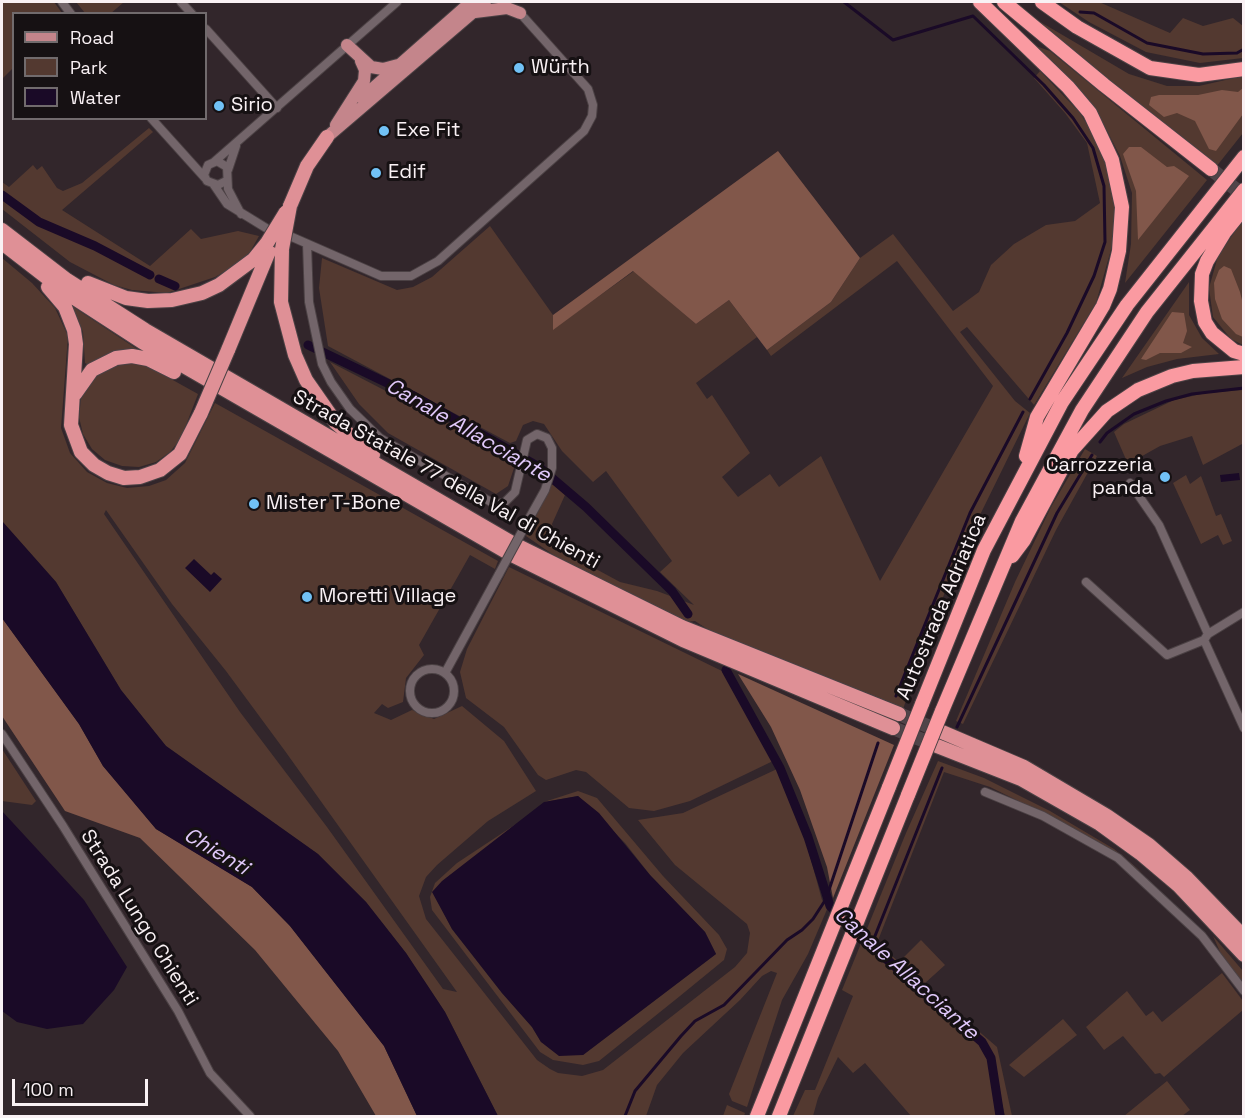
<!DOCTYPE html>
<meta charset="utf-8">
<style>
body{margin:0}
#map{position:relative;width:1245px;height:1118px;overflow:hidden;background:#32262b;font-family:"Space Grotesk",sans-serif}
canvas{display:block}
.frame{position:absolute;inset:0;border:3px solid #f9f1f4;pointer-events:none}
.legend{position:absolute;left:12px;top:12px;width:195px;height:108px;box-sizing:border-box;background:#161113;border:2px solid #716b6d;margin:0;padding:8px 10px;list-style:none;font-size:18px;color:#f9f1f4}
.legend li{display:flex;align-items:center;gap:12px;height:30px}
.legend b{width:30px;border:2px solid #716b6d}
.scale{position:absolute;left:12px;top:1079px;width:136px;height:27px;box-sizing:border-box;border:3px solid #f9f1f4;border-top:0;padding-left:8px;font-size:18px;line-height:21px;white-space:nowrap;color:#f9f1f4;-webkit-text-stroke:4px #161113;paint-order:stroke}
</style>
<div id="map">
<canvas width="1245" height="1118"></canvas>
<div class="frame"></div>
<ul class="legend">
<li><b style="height:8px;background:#c4858b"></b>Road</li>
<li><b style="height:16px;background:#533930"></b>Park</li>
<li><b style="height:16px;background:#1a0a27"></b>Water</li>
</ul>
<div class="scale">100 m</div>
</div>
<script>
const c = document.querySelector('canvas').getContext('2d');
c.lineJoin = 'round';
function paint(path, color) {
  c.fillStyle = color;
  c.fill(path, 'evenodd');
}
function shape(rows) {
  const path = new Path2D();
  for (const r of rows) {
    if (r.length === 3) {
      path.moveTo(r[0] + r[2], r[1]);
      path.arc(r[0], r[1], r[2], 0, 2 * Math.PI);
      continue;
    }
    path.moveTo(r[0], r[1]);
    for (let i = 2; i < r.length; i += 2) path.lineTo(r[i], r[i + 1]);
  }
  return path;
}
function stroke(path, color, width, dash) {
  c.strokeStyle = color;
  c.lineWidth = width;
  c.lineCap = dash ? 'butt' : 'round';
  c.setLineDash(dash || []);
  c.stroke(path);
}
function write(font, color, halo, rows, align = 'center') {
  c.font = font + ' "Space Grotesk",sans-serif';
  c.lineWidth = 6;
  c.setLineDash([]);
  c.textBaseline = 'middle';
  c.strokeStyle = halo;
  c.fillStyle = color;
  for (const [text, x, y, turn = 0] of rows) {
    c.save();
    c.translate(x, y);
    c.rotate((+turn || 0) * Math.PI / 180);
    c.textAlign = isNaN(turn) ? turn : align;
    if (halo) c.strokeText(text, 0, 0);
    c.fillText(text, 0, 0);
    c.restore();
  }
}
paint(shape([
 [2,2,54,2,62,13,14,14,13,68,2,79],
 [76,2,124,2,110,14,85,13],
 [1059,2,1099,2,1170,33,1183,18,1203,26,1233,18,1243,26,1243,58,1200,63,1146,52,1089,22],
 [1037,20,1129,74,1167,86,1199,86,1243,76,1243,133,1216,167,1032,22],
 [1033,45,1050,51,1207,180,1125,283,1131,244,1132,193,1120,156,1104,125],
 [1040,71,1080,113,1101,147,1112,178,1115,215,1112,246,1096,303,1034,405,967,327,960,332,1015,401,1030,413,952,572,903,709,721,638,695,621,685,622,568,565,526,536,552,484,565,495,552,524,556,537,570,555,620,582,657,591,694,605,660,572,672,561,606,471,593,482,562,451,544,424,533,421,523,425,516,441,510,443,328,346,319,288,322,258,397,290,413,287,432,277,490,226,553,315,553,329,634,271,696,324,729,300,757,337,696,383,707,399,712,395,750,453,722,477,738,497,770,474,779,487,821,456,880,581,993,386,897,261,771,356,767,350,831,302,860,258,893,234,953,311,979,292,991,265,1014,244,1046,225,1075,221,1100,203,1087,143,1065,113,1034,78],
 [149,128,153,132,62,210,150,266,191,229,201,239,238,231,259,236,250,252,238,264,215,277,167,293,132,290,114,285,70,262,2,209,2,182,9,187,33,165,37,170,42,166,57,188,63,191,82,183],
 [1243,220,1243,345,1231,339,1213,317,1209,288,1218,256],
 [2,258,32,283,55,308,68,336,61,428,70,453,87,472,107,483,127,488,149,486,166,480,185,463,215,403,498,561,495,569,470,555,419,645,424,655,406,678,403,702,388,708,382,704,374,713,391,720,412,710,434,719,462,706,504,741,536,791,488,821,437,865,426,877,419,896,426,919,537,1060,550,1069,558,1073,582,1076,603,1070,735,967,747,953,750,933,747,924,675,865,638,820,683,813,777,769,805,838,822,900,828,907,808,954,782,1000,747,1107,732,1101,729,1094,777,973,771,971,762,976,740,1000,683,1053,657,1085,646,1116,498,1116,445,1012,406,953,366,902,318,854,166,746,121,690,56,582,2,521],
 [106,510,172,604,226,671,285,751,457,992,443,989,327,827,240,712,104,514],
 [1189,282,1189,315,1202,338,1219,354,1177,359,1147,367,1122,378],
 [72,306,140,351,112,354,90,366,85,363,83,332],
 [135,359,198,394,181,438,170,452,156,462,139,467,122,466,105,460,92,449,83,434,79,417,81,399,88,383,101,370],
 [330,362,517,459,508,486,496,494,388,433,359,404],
 [1243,390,1243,454,1242,444,1203,465,1192,436,1160,446,1128,464,1114,432,1124,424,1174,400,1206,393],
 [1085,449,1097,456,1056,530,963,724,956,721,1015,582,1051,507],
 [1186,475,1190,484,1201,476,1216,516,1221,514,1232,541,1223,545,1218,535,1201,544,1173,483],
 [509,567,724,672,773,761,690,801,654,811,629,808,586,772,576,770,546,780,538,775,504,727,466,698,460,672,467,649],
 [2,749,36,801,32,805,2,801],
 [938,761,984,778,1050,811,1114,849,1143,873,1112,850,1069,826,990,787,944,772,877,943,899,962,921,940,945,965,924,984,997,1047,1012,1116,1005,1116,999,1091,994,1097,997,1116,911,1116,865,1063,853,1073,838,1057,818,1098,813,1116,793,1116,805,1090,815,1090,853,996,842,990,906,833],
 [578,791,597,798,663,876,719,935,727,949,724,960,680,996,599,1061,583,1065,553,1060,540,1052,432,910,430,897,435,883,457,863,516,824,433,892,452,929,502,993,532,1027,541,1042,583,1055,716,954,705,932,650,875,625,843,578,796,544,802],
 [1213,936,1243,971,1243,983,1221,954],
 [1222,973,1243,1001,1243,1010,1164,1077,1160,1073,1155,1074,1123,1036,1104,1050,1086,1027,1127,991,1146,1016,1153,1011,1162,1022],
 [1063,1019,1077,1035,1024,1077,1009,1065],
 [1167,1081,1190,1110,1182,1116,1124,1116],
 [727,1105,745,1113,744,1116,723,1116]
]), '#533930');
paint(shape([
 [1243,88,1243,114,1216,151,1209,149,1195,121,1177,113,1164,117,1149,105,1151,97,1159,95,1198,95,1222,90,1238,92],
 [1129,147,1141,147,1167,167,1174,166,1189,176,1138,240,1136,191,1123,154],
 [778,151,860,258,831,302,767,350,729,300,696,324,633,271,553,330,553,315],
 [1224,266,1231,269,1240,292,1243,304,1243,337,1236,334,1222,319,1215,299,1214,283,1219,270],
 [1172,312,1184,313,1187,331,1183,343,1192,347,1181,353,1160,353,1146,360,1141,359],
 [2,618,79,724,103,766,156,829,252,887,290,926,384,1046,417,1116,376,1116,338,1051,255,950,140,838,65,811,2,716],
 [738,674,894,745,833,898,827,867,800,790,771,727]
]), '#81574a');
paint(shape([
 [1239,473,1240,480,1221,482,1220,475],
 [2,521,56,582,121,690,166,746,318,854,366,902,406,953,445,1012,498,1116,417,1116,384,1046,290,926,252,887,156,829,103,766,79,724,2,618],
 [194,559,211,575,214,572,222,579,210,592,185,568],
 [578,796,599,813,650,875,705,932,716,954,583,1055,559,1056,541,1042,532,1027,502,993,452,929,432,892,442,881,544,802],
 [2,811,84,900,127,967,114,990,83,1024,47,1029,17,1022,2,1011]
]), '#1a0a27');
stroke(shape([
 [844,2,893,40,973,16,1044,85,1073,118,1093,148,1104,186,1105,242,1094,276,1067,333,1030,399],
 [1080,12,1094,13,1147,43,1203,54,1237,53,1244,49],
 [1100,442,1107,433,1134,414,1166,401,1192,394,1244,388],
 [896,696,970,513,1023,412],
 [957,727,1057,513,1092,455],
 [871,946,942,768],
 [625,1116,635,1091,681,1036,695,1021,724,1005,787,940,802,930,813,919,826,899,878,743]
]), '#1a0a27', 3);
stroke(shape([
 [2,195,39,222,95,246,150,275],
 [159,279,175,286],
 [308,345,412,395,539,467,586,507,672,591,688,614],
 [726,670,780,768,808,837,830,906,861,937,982,1042,991,1058,1000,1116]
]), '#1a0a27', 9);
stroke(shape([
 [899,714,942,732],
 [893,728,937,746]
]), '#504449', 14, [14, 7]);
stroke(shape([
 [1211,169,1244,196]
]), '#504449', 14, [14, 7]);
const minor = shape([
 [62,2,71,14],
 [181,2,192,14],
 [206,29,277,108],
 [151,118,205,178],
 [214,162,397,2],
 [228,170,236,146],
 [226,181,218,185,207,181,204,175,208,165,217,161,227,167,228,189,241,214],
 [214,185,227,204,266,228],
 [292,237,381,276,411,276,438,261,584,131,592,116,593,105,588,89,520,13],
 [307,244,309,302,322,364,331,382,350,409,380,438,491,502,498,504,505,502,515,492,527,440,537,434,547,438,552,448,552,468,545,490,526,524],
 [1130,483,1159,525,1208,634],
 [1086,582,1167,655,1204,640,1208,634,1244,612],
 [1204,640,1244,728],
 [432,691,22],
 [445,673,499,574],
 [2,734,63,826,178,1011,210,1073,250,1116],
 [985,792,1043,816,1118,858,1202,936,1244,991]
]);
const primary = shape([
 [475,12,507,8,520,13],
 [347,45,371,67,383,69,398,65],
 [362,98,471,2],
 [336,125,364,81,365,70,361,61],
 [327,137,485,2]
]);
const trunk = shape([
 [290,206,307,166,327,137],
 [2,230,67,280,145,330,514,544,682,627,899,714],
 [2,243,68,294,142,342,510,554,683,640,893,728],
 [282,249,281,302,295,355,306,380,336,423,373,455],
 [88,283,126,298,148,301,172,300,202,293,219,285,254,259,267,243],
 [48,287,65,307,74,330,76,344,71,425,81,452,94,465,108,473,124,478,140,477,160,470,180,454,201,413],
 [228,350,272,244],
 [75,394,92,370,116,358,132,356,148,359,174,372],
 [942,732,1024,767,1107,816,1149,845,1187,878,1244,937],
 [937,746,1021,779,1100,824,1140,853,1179,886,1244,955]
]);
const motorway = shape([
 [980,2,1068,87,1090,113,1112,160,1122,207,1119,251,1110,289,1103,306,1037,417,1026,456],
 [1004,2,1104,85,1211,169],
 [1042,2,1077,27,1150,68,1199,75,1244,69],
 [1244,208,1224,233,1207,261,1202,274,1201,301,1205,322,1212,333,1234,351,1244,354],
 [1012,556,1024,540,1072,450,1107,411,1138,390,1172,376,1193,371,1244,367],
 [922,704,984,550,1062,402,1127,305,1244,157],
 [942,711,1022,521,1082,410,1147,312,1244,190],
 [757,1116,889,787],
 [779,1116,908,795]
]);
stroke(minor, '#4b4144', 10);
stroke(primary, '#4b4144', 14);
stroke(trunk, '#4b4144', 16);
stroke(motorway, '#4b4144', 16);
stroke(minor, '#73656a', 8);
stroke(primary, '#c4858b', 12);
stroke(trunk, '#df9096', 14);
stroke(motorway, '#fa9aa1', 14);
const minorBridge = shape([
 [499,574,526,524]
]);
const trunkBridge = shape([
 [267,243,286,212],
 [282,249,290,206],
 [201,413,228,350]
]);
const motorwayBridge = shape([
 [889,787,922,704],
 [908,795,942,711]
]);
stroke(minorBridge, '#4b4144', 10, []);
stroke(trunkBridge, '#4b4144', 16, []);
stroke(motorwayBridge, '#4b4144', 16, []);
stroke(minorBridge, '#73656a', 8);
stroke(trunkBridge, '#df9096', 14);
stroke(motorwayBridge, '#fa9aa1', 14);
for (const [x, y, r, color] of [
 [519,68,6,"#71c1f5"],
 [219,106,6,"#71c1f5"],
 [384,131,6,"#71c1f5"],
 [376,173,6,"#71c1f5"],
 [1165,477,6,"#71c1f5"],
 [254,504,6,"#71c1f5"],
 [307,597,6,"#71c1f5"]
]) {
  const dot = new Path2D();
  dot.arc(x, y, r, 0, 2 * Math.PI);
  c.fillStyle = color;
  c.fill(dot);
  stroke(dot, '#161113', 2);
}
write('20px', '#f9f1f4', '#161113', [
 ["Würth",531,68],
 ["Sirio",231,106],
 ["Exe Fit",396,131],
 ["Edif",388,173],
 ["Carrozzeria",1153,466,"right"],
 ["panda",1153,489,"right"],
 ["Mister T-Bone",266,504],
 ["Moretti Village",319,597]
], 'left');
write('20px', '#f9f1f4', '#161113', [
 ["Strada Statale 77 della Val di Chienti",446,480,29],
 ["Autostrada Adriatica",942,607,-67],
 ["Strada Lungo Chienti",139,918,58]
]);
write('italic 21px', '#e1c9fb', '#161113', [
 ["Canale Allacciante",468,431,30],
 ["Chienti",216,852,31],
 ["Canale Allacciante",906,974,42]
]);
</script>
